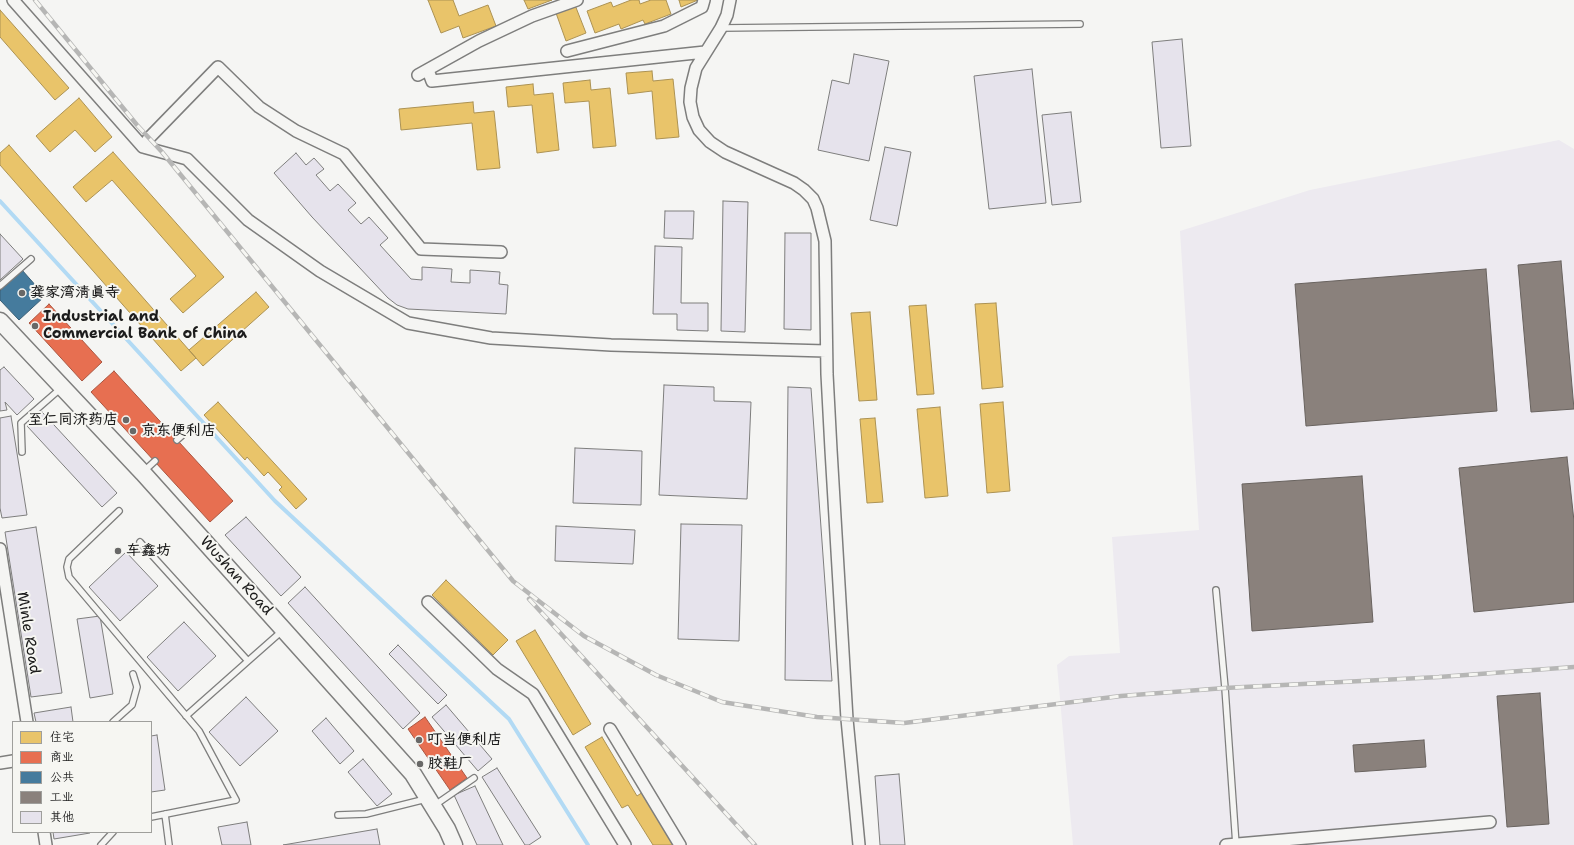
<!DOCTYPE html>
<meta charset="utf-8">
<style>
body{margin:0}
#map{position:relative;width:1574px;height:845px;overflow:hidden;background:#f5f5f3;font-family:"Shantell Sans","LXGW WenKai TC",sans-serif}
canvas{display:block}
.legend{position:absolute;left:12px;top:721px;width:140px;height:112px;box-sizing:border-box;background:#f6f6f2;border:1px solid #9f9f9c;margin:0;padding:5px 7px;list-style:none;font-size:12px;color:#1c1c1c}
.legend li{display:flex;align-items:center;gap:8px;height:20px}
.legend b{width:20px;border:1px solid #9f9f9c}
</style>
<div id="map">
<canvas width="1574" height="845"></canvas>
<ul class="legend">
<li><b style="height:11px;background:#e9c46a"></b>住宅</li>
<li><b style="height:11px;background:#e76f51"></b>商业</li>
<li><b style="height:11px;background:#457b9d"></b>公共</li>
<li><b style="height:11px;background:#8a817c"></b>工业</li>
<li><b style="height:11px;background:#e6e3ec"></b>其他</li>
</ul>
</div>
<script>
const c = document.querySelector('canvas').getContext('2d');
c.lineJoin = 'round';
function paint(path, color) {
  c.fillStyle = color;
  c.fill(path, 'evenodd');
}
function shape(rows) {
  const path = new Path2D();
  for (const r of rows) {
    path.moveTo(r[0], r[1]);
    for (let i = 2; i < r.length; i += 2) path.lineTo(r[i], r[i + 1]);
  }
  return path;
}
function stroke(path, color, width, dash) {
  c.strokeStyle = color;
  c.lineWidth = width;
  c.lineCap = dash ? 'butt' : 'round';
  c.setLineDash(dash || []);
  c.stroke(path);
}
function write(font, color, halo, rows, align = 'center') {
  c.font = font + ' "Shantell Sans","LXGW WenKai TC",sans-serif';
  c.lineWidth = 4;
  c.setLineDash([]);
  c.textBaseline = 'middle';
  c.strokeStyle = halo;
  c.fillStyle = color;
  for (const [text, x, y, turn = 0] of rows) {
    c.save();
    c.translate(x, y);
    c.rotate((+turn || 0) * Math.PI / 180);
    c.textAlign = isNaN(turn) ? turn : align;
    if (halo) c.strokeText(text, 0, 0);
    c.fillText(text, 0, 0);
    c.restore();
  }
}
paint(shape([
 [1559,140,1574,149,1574,845,1073,845,1057,665,1069,656,1120,653,1112,537,1199,530,1180,231,1310,190]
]), '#edeaf0');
const homes = shape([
 [428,0,453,0,459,16,488,5,496,26,463,38,459,26,441,33,428,0],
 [524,0,552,0,528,9,524,0],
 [631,0,639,0,640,4,651,0,666,0,671,14,645,24,643,20,621,29,619,24,595,33,587,11,611,2,613,7,631,0],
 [679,0,698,0,681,7,679,0],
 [575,5,586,33,566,41,556,13,575,5],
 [0,10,69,88,55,100,0,37,0,10],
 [652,71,653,81,673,79,679,137,656,139,652,91,628,94,626,73,652,71],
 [590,80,591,90,610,88,616,146,593,148,589,101,565,103,563,83,590,80],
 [533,84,534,95,553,93,559,150,537,153,532,105,508,107,506,87,533,84],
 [79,98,112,137,95,152,75,130,50,152,36,136,79,98],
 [473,102,474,113,494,111,500,168,477,170,472,123,401,130,399,109,473,102],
 [9,145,196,358,181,371,0,165,0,153,9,145],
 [113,152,224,277,183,313,170,299,196,276,112,180,86,202,73,187,113,152],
 [256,292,269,307,203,366,189,350,256,292],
 [996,303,1003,387,982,389,975,304,996,303],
 [926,305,934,394,917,395,909,306,926,305],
 [870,312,877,400,859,401,851,313,870,312],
 [218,402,307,499,296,509,279,490,282,487,268,472,264,476,247,457,245,460,204,415,218,402],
 [1003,402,1010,491,987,493,980,404,1003,402],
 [940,407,948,496,925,498,917,409,940,407],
 [875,418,883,502,867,503,860,419,875,418],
 [446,580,508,640,493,655,432,595,446,580],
 [535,630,591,724,573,735,516,641,535,630],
 [602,737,637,796,643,792,674,845,653,845,628,805,622,808,585,747,602,737]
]);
paint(homes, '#e9c46a');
stroke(homes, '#ac9253', 1);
const shops = shape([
 [49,304,102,362,82,381,29,323,49,304],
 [114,371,233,501,210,522,91,392,114,371],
 [425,717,467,778,450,790,408,729,425,717]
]);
paint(shops, '#e76f51');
stroke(shops, '#aa5641', 1);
const public = shape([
 [22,270,45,296,19,320,0,300,0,291,22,270]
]);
paint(public, '#457b9d');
stroke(public, '#395e76', 1);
const industry = shape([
 [1561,261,1574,409,1531,412,1518,265,1561,261],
 [1486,269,1497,411,1306,426,1295,284,1486,269],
 [1567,457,1574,521,1574,602,1474,612,1459,468,1567,457],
 [1362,476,1373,622,1252,631,1242,484,1362,476],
 [1540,693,1549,824,1507,827,1497,696,1540,693],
 [1424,740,1426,767,1355,772,1353,745,1424,740]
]);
paint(industry, '#8a817c');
stroke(industry, '#69635f', 1);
stroke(shape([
 [0,201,275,501,509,719,588,845]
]), '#b2daf4', 4);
const building = shape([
 [1182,39,1191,146,1161,148,1152,42,1182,39],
 [854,54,889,61,869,161,818,150,832,80,849,84,854,54],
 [1032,69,1046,203,989,209,974,76,1032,69],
 [1071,112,1081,202,1052,205,1042,115,1071,112],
 [885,147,911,152,897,226,870,220,885,147],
 [296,153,306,165,314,158,324,169,316,175,330,191,338,184,356,203,348,210,361,224,369,217,388,238,380,245,411,279,422,280,422,267,452,269,451,282,470,283,470,270,500,272,499,284,508,285,506,314,408,309,397,305,388,298,312,217,274,173,296,153],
 [723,201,748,202,745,332,721,331,723,201],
 [665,211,694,211,693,239,664,238,665,211],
 [785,233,811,233,811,330,784,329,785,233],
 [0,234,23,259,0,280,0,234],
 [655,246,682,247,681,303,708,303,708,331,677,330,677,314,653,314,655,246],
 [4,367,34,399,17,415,5,402,7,410,0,411,0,370,4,367],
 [664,385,714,387,714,401,751,402,747,499,659,495,664,385],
 [788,387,811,388,832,681,785,680,788,387],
 [42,412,117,493,102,507,27,426,42,412],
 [11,416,27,515,2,518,0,508,0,418,11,416],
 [575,448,642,451,641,505,573,503,575,448],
 [246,517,301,577,281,596,225,535,246,517],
 [681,524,742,525,739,641,678,639,681,524],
 [556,526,635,530,633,564,555,561,556,526],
 [36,527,62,693,31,697,5,532,36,527],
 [126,552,158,586,120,621,89,587,126,552],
 [305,587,420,713,403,729,288,603,305,587],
 [100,616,113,694,90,698,77,619,100,616],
 [184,622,216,656,178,691,147,657,184,622],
 [398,645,447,695,438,704,389,654,398,645],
 [246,697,278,731,240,766,209,732,246,697],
 [446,705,492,759,478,771,432,717,446,705],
 [71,707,73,722,36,722,34,713,71,707],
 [326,718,354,751,340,764,312,731,326,718],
 [157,735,165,790,151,792,151,736,157,735],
 [363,759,392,794,377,806,348,772,363,759],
 [497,768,541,837,529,845,525,845,482,777,497,768],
 [899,774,905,845,880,845,875,776,899,774],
 [475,786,503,845,477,845,454,795,475,786],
 [247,822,251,845,222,845,218,827,247,822],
 [377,829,380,845,283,845,377,829],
 [53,832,90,832,90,833,54,839,53,832]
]);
paint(building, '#e6e3ec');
stroke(building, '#7e7e7d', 1);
const lane = shape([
 [721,28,1080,24],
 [0,286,31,259],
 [177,440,187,431],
 [22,452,21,423,60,389],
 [144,471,155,461],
 [119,511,69,559,67,567,69,577,199,731,236,800,151,817],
 [140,542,248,661,282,631],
 [1216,590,1225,688,1236,845],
 [186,716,248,661],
 [113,722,132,705,137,687,133,674],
 [435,805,474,778],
 [165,814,169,845],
 [338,815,366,814,426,799],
 [101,845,113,832]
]);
const street = shape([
 [13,0,143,147,187,159,248,220,320,271,408,323,491,338,611,345,826,351],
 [730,0,727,15,721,28,696,68,691,88,690,102,693,117,699,130,710,142,725,152,794,183,804,190,813,199,817,208,825,241,827,374,831,450,847,719,859,845],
 [567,51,664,26,702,7,704,0],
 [428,70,432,81,705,52],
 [418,75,479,41,532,16,577,0],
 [143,147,149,138,218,67,259,107,296,131,344,154,421,249,501,252],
 [0,549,27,722],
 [428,602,497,669,533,694,625,845],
 [610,729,680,845],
 [0,763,13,761],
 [44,832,46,845],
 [1226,845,1490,822]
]);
const secondary = shape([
 [0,321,143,473,413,774,447,829,454,845]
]);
stroke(lane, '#7e7e7d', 8);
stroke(street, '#7e7e7d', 14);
stroke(secondary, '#7e7e7d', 19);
stroke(lane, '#f5f5f3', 5.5);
stroke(street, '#f5f5f3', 11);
stroke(secondary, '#f5f5f3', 16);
const rail = shape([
 [35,0,137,125,162,152,513,581,584,636,656,675,722,702,817,717,904,723,1121,696,1225,688,1439,677,1574,667],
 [529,599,755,845]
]);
stroke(rail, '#b6b6b5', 4.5);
stroke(rail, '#f6f6f2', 3, [9]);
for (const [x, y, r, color] of [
 [22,293,4,"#686867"],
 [35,326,4,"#686867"],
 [126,420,4,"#686867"],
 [133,431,4,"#686867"],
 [118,551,4,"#686867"],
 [419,740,4,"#686867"],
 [420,764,4,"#686867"]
]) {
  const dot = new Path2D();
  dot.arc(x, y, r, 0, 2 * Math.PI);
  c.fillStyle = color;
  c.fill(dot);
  stroke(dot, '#f6f6f2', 1.5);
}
write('bold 15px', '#1c1c1c', '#f6f6f2', [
 ["龚家湾清真寺",30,293],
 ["Industrial and",43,317],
 ["Commercial Bank of China",43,334],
 ["至仁同济药店",118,420,"right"],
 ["京东便利店",141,431],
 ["车鑫坊",126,551],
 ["叮当便利店",427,740],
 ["胶鞋厂",428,764]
], 'left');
write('15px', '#1c1c1c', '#f6f6f2', [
 ["Wushan Road",236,576,48],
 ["Minle Road",28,633,81]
]);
</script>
